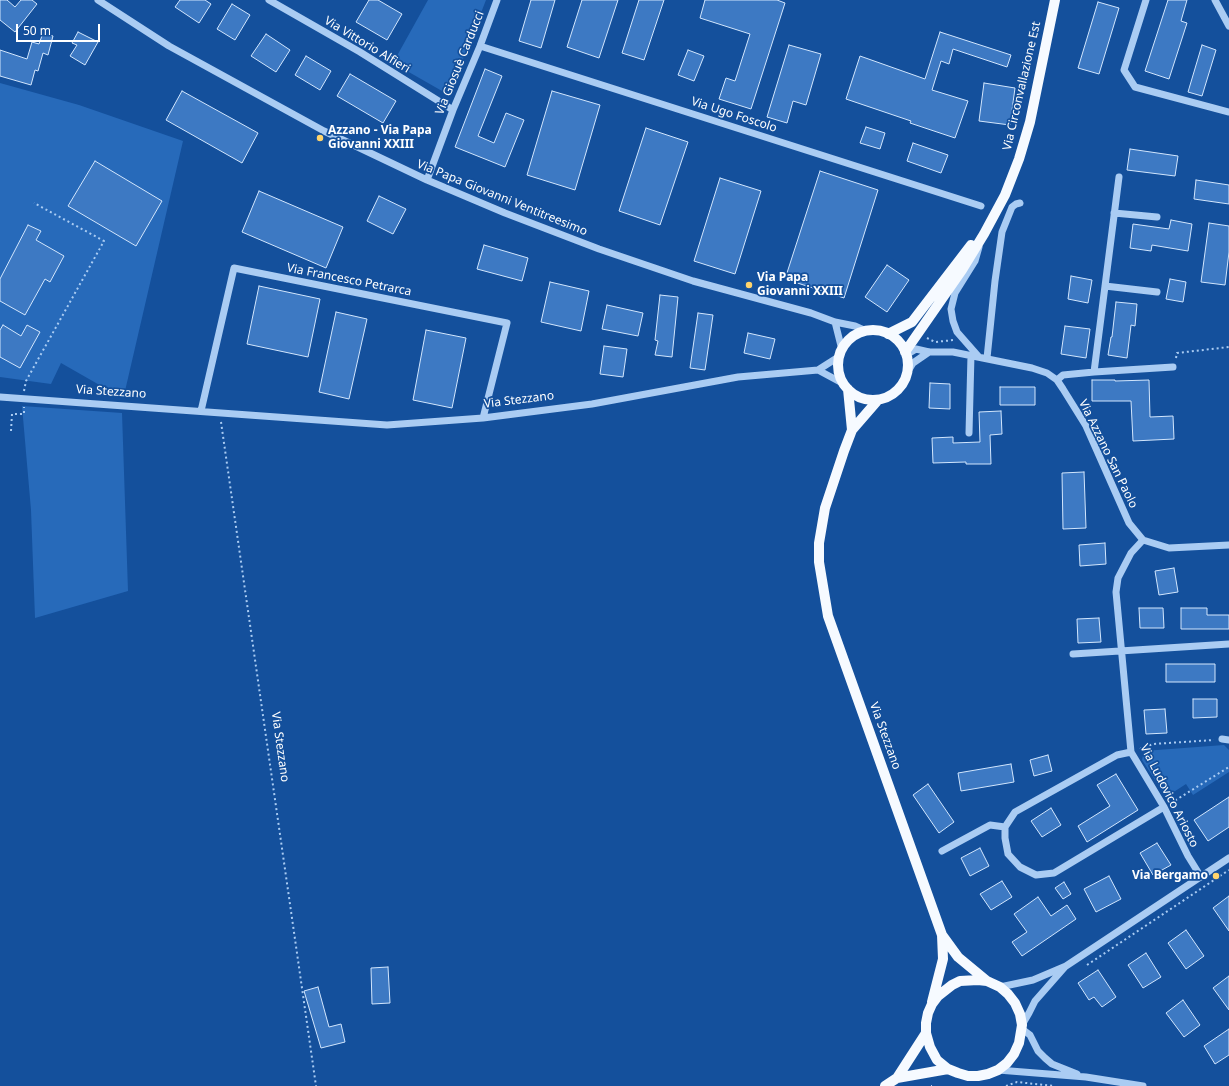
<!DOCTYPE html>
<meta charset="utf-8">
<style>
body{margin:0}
#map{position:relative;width:1229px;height:1086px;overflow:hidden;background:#14509c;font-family:"Noto Sans",sans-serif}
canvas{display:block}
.scale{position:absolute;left:16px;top:24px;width:84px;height:18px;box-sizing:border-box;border:2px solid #fff;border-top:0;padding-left:5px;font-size:12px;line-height:14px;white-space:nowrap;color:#fff;-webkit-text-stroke:3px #14509c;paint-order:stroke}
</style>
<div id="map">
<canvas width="1229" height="1086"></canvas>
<div class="scale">50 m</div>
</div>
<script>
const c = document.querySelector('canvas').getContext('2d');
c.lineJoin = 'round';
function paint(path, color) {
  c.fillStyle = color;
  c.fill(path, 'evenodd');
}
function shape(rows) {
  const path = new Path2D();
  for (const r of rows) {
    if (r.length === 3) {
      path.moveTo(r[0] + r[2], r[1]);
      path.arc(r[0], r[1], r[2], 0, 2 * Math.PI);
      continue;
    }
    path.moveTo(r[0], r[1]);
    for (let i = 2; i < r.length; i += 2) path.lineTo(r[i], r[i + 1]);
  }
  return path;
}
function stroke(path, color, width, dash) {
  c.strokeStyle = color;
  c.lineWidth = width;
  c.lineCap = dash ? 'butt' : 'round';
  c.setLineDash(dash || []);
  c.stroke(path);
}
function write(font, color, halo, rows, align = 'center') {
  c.font = font + ' "Noto Sans",sans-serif';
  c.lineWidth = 3.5;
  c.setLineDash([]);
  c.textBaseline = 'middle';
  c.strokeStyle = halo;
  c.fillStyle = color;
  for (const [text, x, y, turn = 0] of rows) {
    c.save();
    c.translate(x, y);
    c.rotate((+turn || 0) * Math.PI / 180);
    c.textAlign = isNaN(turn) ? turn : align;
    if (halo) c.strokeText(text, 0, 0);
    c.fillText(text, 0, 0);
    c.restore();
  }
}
paint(shape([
 [428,0,486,0,449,95,393,63],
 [0,83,79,105,183,141,125,391,103,387,61,363,51,384,0,377],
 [22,406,122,413,128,591,35,618,31,510],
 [1224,745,1229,750,1229,772,1193,795,1186,784,1166,797,1142,760,1144,751]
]), '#276aba');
const building = shape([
 [0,0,7,0,15,7,21,0,32,0,37,4,15,32,0,20,0,0],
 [180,0,205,0,211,4,199,23,175,7,180,0],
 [369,0,378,0,402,14,387,40,356,22,369,0],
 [531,0,555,0,541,48,519,41,531,0],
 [582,0,618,0,599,58,567,47,582,0],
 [639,0,664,0,644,60,622,53,639,0],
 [705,0,777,0,785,3,751,109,719,99,726,78,735,81,750,34,700,18,705,0],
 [1168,0,1187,0,1181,21,1187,23,1169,79,1145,71,1168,0],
 [1098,2,1119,8,1099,74,1078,68,1098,2],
 [232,4,250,15,235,40,217,29,232,4],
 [78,32,98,42,85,65,70,56,77,45,72,43,78,32],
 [940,32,1011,55,1007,67,953,49,949,64,941,61,932,90,968,101,955,138,910,123,911,121,846,99,860,56,925,79,940,32],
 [43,33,53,36,48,55,43,53,38,71,35,70,31,85,0,76,0,50,27,59,32,42,39,44,43,33],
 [266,34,290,50,276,72,251,56,266,34],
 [789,45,821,54,806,105,793,101,787,123,767,117,789,45],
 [1202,45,1216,50,1202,96,1188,92,1202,45],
 [688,50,704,56,694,81,678,75,688,50],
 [306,56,331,71,320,90,295,75,306,56],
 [485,69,502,76,478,136,494,143,506,113,524,120,505,167,455,147,485,69],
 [350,74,396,101,383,123,337,96,350,74],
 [984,83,1015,88,1010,125,979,121,984,83],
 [182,91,258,133,242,163,166,120,182,91],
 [552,91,600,105,575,190,527,175,552,91],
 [866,127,885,133,880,149,860,143,866,127],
 [646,128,688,142,660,225,619,211,646,128],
 [913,143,948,155,941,173,907,161,913,143],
 [1130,149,1178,156,1175,176,1127,170,1130,149],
 [95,161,162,201,136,246,68,206,95,161],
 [820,171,878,190,844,298,785,279,820,171],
 [720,178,761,191,735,274,694,261,720,178],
 [1196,180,1229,185,1229,204,1194,199,1196,180],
 [259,191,343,227,326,268,242,232,259,191],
 [379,196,406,209,393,234,367,221,379,196],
 [1171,220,1192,224,1188,251,1152,245,1151,251,1130,248,1133,224,1169,229,1171,220],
 [1209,223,1229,226,1229,252,1225,285,1201,282,1209,223],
 [28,225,41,231,36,240,64,256,50,282,45,279,25,315,0,301,0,279,28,225],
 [484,245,528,258,522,281,477,269,484,245],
 [887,265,909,280,887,312,865,297,887,265],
 [1071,276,1092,280,1088,303,1068,299,1071,276],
 [1170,279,1186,282,1183,302,1166,299,1170,279],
 [550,282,589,291,581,331,541,322,550,282],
 [259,286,320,299,308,357,247,344,259,286],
 [660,295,678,297,672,357,655,355,658,341,655,340,660,295],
 [1116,302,1137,304,1135,326,1131,325,1127,358,1108,355,1111,337,1112,337,1116,302],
 [607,305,643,313,638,336,602,329,607,305],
 [336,312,367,319,349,399,319,392,336,312],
 [698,313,713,315,705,370,690,368,698,313],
 [3,325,21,336,27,325,40,332,20,368,0,357,0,330,3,325],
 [1065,326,1090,329,1086,358,1061,354,1065,326],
 [426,330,466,338,452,408,413,400,426,330],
 [748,333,775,339,770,359,744,353,748,333],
 [604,346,627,349,623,377,600,374,604,346],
 [1092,380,1115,380,1115,381,1149,380,1150,417,1173,416,1174,439,1133,441,1131,401,1092,401,1092,380],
 [930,383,950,384,950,409,929,408,930,383],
 [1000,387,1035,387,1035,405,1000,405,1000,387],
 [1001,411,1002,434,990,435,991,464,966,464,966,462,933,463,932,438,953,437,953,443,980,442,979,412,1001,411],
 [1084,472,1086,528,1063,529,1062,473,1084,472],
 [1105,543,1106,564,1080,566,1079,545,1105,543],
 [1174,568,1178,592,1159,595,1155,571,1174,568],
 [1139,608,1163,608,1164,628,1140,628,1139,608],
 [1181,608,1207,608,1207,615,1229,615,1229,629,1181,629,1181,608],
 [1099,618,1101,642,1078,643,1077,619,1099,618],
 [1166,664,1215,664,1215,682,1166,682,1166,664],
 [1193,699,1217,699,1217,717,1193,718,1193,699],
 [1165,709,1167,733,1146,734,1144,710,1165,709],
 [1048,755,1052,771,1034,776,1030,760,1048,755],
 [1011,764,1014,782,961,791,958,773,1011,764],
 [1116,774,1138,810,1087,842,1078,826,1110,806,1097,785,1116,774],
 [928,784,954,822,939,833,913,795,928,784],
 [1229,797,1229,827,1208,841,1194,820,1229,797],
 [1051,808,1061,825,1042,837,1031,821,1051,808],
 [1157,843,1171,865,1153,875,1140,853,1157,843],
 [980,848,989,866,970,876,961,858,980,848],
 [1109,876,1121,899,1096,912,1084,889,1109,876],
 [1002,881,1012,897,991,910,980,894,1002,881],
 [1064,882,1071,894,1063,899,1055,888,1064,882],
 [1229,896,1229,931,1213,908,1229,896],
 [1038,897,1051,916,1067,905,1076,919,1022,956,1012,942,1027,932,1014,914,1038,897],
 [1186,930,1204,956,1186,969,1168,943,1186,930],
 [1146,953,1161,977,1143,988,1128,965,1146,953],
 [388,967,390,1003,372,1004,371,968,388,967],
 [1098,970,1116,997,1102,1007,1094,997,1089,1000,1078,983,1098,970],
 [1229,976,1229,1010,1213,988,1229,976],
 [318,987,329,1027,341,1024,345,1042,321,1048,304,991,318,987],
 [1183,1000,1200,1025,1184,1037,1166,1013,1183,1000],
 [1229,1029,1229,1055,1215,1064,1204,1046,1229,1029]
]);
paint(building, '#3d79c3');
stroke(building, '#d2e6fd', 1);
stroke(shape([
 [927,338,935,342,954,340],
 [1176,358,1177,353,1229,347],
 [24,391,26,381,104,241,34,203],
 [221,422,316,1086],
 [11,431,12,414,24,414,24,407],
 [1140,749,1153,744,1214,740],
 [1171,803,1229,767],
 [1087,965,1229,870],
 [931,1086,932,1086],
 [1006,1086,1017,1082,1054,1086]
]), '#aaccf3', 2, [2, 3]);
stroke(shape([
 [98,0,169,46,324,131,427,180,505,213,599,249,693,281,811,313,835,322,855,326,866,331],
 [269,0,360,52,453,110],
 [1146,0,1124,70,1135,87,1229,112],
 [1215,0,1229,26],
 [480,46,981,206],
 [427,180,453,110,480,46,497,0],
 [1114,213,1157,217],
 [1105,286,1157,292],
 [835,322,842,350],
 [906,355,916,349,929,352,953,352,1032,368,1047,373,1057,380,1063,389,1086,426,1129,523,1143,540,1169,548,1229,545],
 [979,357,957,332,953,321,951,309,955,293,975,261,979,247],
 [987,358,995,281,1002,232,1012,207,1016,204,1020,203],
 [818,370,844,384],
 [1094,372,1119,177],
 [907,373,913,363,929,352],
 [1057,380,1063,375,1094,372,1173,367],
 [0,397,387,425,483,418,592,404,738,377,818,370,840,356],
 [201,411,234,268,507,323,483,418],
 [969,433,971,355],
 [1143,540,1131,553,1118,578,1116,592,1131,752,1164,807,1188,856,1201,877],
 [1073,654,1229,644],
 [1222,739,1229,740],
 [1131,752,1117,755,1015,812,1005,827,1005,838,1008,854,1020,867,1036,875,1054,873,1164,807],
 [942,851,990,825,1005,827],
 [1000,987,1033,980,1066,966,1229,858],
 [1022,1025,1029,1013,1035,1001,1064,968],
 [1022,1029,1030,1035,1038,1051,1045,1058,1052,1064,1077,1074],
 [998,1070,1086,1077,1143,1086]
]), '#aaccf3', 7);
stroke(shape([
 [873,365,35],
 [888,334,912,322,971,245],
 [905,352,962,270,984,234,1005,195,1019,159,1030,122,1055,0],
 [848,389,852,430],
 [878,400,852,430,844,451,825,508,819,543,819,562,828,616,942,935,958,957,987,981],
 [932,1002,943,959,942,935],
 [897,1078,926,1033,926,1023,928,1013,932,1004,938,996,952,985,960,981,978,980,987,981,1000,987,1008,994,1015,1003,1020,1014,1022,1025,1019,1043,1014,1054,1007,1063,998,1070,988,1074,978,1076,968,1076,958,1073,948,1069,937,1060,930,1047,926,1033],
 [885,1086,897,1078,948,1069]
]), '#f6faff', 10);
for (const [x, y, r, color] of [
 [320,138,4,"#ffd46c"],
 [749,285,4,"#ffd46c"],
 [1216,876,4,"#ffd46c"]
]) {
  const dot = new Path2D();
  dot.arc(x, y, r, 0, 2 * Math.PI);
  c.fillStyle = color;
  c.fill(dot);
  stroke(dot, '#14509c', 1.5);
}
write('12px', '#fff', '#14509c', [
 ["Via Vittorio Alfieri",367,45,31],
 ["Via Giosuè Carducci",460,63,-68],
 ["Via Circonvallazione Est",1022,86,-77],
 ["Via Ugo Foscolo",734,115,18],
 ["Via Papa Giovanni Ventitreesimo",502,198,22],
 ["Via Francesco Petrarca",349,280,11],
 ["Via Stezzano",111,392,4],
 ["Via Stezzano",519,400,-7],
 ["Via Azzano San Paolo",1108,454,64],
 ["Via Stezzano",885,736,70],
 ["Via Stezzano",280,747,82],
 ["Via Ludovico Ariosto",1169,796,63]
]);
write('bold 12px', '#fff', '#14509c', [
 ["Azzano - Via Papa",328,131],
 ["Giovanni XXIII",328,145],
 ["Via Papa",757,278],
 ["Giovanni XXIII",757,292],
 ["Via Bergamo",1208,876,"right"]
], 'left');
</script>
